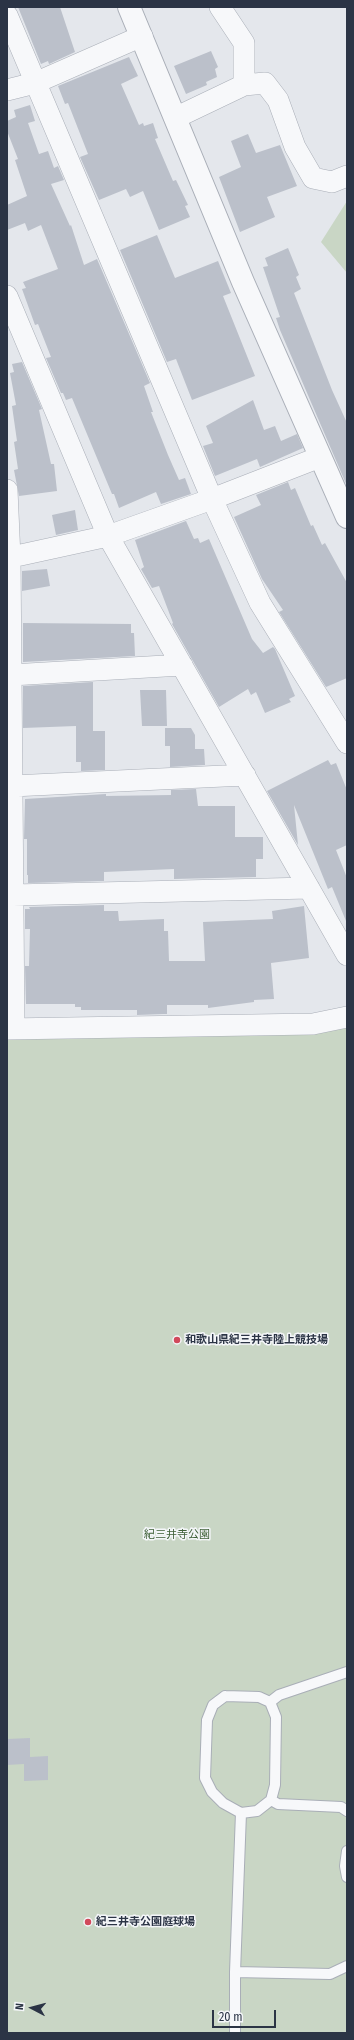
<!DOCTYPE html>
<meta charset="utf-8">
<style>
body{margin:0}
#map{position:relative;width:354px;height:2040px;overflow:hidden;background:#e4e7ec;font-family:"Fira Sans Condensed",sans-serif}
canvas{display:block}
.frame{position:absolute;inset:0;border:8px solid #2b3445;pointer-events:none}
.north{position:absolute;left:12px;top:1988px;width:40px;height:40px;-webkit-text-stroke:3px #f4f6f9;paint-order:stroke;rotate:276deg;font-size:11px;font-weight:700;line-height:16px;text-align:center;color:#2b3445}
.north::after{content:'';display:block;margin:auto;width:14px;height:18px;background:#2b3445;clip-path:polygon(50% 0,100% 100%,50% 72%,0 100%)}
.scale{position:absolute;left:212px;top:2010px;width:64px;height:18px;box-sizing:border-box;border:2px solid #2b3445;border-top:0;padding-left:5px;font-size:12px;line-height:14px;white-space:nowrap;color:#2b3445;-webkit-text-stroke:3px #f4f6f9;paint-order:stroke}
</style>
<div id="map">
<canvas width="354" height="2040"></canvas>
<div class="frame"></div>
<div class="north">N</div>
<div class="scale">20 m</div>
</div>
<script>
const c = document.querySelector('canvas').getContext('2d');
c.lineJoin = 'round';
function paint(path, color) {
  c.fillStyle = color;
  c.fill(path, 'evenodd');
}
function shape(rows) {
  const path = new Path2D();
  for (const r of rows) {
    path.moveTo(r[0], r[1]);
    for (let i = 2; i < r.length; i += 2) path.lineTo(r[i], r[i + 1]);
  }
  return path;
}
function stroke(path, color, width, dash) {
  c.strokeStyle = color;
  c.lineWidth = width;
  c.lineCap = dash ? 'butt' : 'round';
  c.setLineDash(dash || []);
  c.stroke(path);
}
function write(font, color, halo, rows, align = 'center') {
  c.font = font + ' "Fira Sans Condensed","Noto Sans JP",sans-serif';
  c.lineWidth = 3;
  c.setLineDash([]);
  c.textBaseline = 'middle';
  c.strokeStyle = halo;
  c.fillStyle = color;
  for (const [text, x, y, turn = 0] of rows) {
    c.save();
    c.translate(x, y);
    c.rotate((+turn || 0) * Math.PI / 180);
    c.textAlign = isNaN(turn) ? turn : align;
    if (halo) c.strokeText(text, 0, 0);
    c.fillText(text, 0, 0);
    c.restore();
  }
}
paint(shape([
 [347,201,347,273,321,242],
 [347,1025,347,2033,7,2033,7,1036,284,1035]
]), '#c9d6c5');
paint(shape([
 [18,7,60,7,75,52,49,64,48,61,41,64],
 [211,51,218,67,215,69,217,77,206,82,207,85,186,94,174,66],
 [129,57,138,76,121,84,139,125,143,123,144,126,153,123,158,138,155,139,173,181,176,180,188,205,185,206,190,217,159,230,143,191,130,197,126,189,99,200,80,157,88,154,68,103,65,104,58,86],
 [30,105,35,121,28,123,39,154,48,151,54,168,58,166,64,180,51,184,70,226,71,225,84,265,97,259,150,383,144,386,153,412,151,412,168,455,179,480,185,478,191,494,161,504,156,492,119,508,114,494,112,494,72,398,66,400,63,393,61,393,46,358,51,357,38,324,35,325,22,289,26,288,23,282,58,269,41,225,28,231,25,223,7,230,7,205,27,196,15,160,18,159,7,131,7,121,16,117,14,110],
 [248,134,256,153,280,145,297,186,267,197,275,217,240,232,219,177,241,167,231,141],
 [157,235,175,278,218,261,231,293,223,296,255,376,192,400,176,359,167,362,120,250],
 [288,248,299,275,296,277,301,289,294,293,332,390,347,423,347,486,280,330,276,318,280,317,263,267,268,266,265,258],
 [22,362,42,409,39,410,51,464,54,464,57,491,19,496,14,470,18,469,14,442,17,441,12,406,16,405,10,373,14,372,12,364],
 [253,400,264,430,275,426,281,441,297,434,303,448,260,467,257,459,215,476,203,446,213,443,206,426],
 [288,482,291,490,295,488,311,526,313,525,322,545,325,543,347,583,347,678,326,687,279,612,283,610,262,579,234,517,261,505,256,495],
 [75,510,78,530,56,535,52,515],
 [186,521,194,539,198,538,200,543,209,539,252,639,263,653,273,647,275,649,295,696,289,699,291,702,265,713,256,692,251,695,248,689,219,707,172,624,173,623,159,586,152,588,141,569,144,567,135,540],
 [47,569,50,586,22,591,22,571],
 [23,623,131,624,131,633,134,633,135,656,23,662],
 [93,682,93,731,105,731,105,770,81,771,81,762,76,762,76,726,23,728,23,686],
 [140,690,166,690,167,726,142,726],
 [165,728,191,728,195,735,195,749,204,749,205,765,170,767,170,746,165,746],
 [328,760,331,765,336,763,347,790,347,845,336,850,347,878,346,921,332,887,328,889,294,805,298,845,267,791],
 [196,789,198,806,235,806,235,837,263,837,263,859,256,859,256,877,174,879,174,869,104,872,104,881,28,883,28,875,27,875,27,839,24,839,25,799,106,794,106,796,171,795,171,790],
 [104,905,104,911,118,911,119,921,164,919,164,931,168,931,169,961,205,961,203,922,273,919,272,911,304,906,309,958,271,963,274,999,254,1000,254,1002,208,1008,208,1005,167,1005,167,1014,163,1014,137,1015,137,1010,81,1010,81,1007,75,1007,75,1004,26,1004,25,966,29,966,30,929,25,929,25,909,30,909,29,907],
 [30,1738,30,1757,48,1756,48,1780,24,1781,24,1764,7,1765,7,1739]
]), '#bbc0ca');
const service = shape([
 [225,1696,259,1697,270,1702,276,1717,275,1785,271,1800,257,1811,241,1813,223,1803,212,1792,205,1778,207,1720,213,1705,225,1696],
 [270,1702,279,1695,347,1672],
 [271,1800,278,1804,341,1807,347,1811],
 [347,1851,345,1866,347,1877],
 [235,1972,330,1974,347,1966],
 [235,2033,235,1972,241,1813]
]);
const minor = shape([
 [7,15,212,499,260,603,347,743],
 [244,85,265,83,278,100,295,147,313,178,332,182,347,176],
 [7,90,35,83,142,36],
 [175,118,244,85,244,43,220,7],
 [7,296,108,536,347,955],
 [7,490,10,558,14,1029],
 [7,558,108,536,212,499,320,457],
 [11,675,182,665],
 [12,786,245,775],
 [13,895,309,888],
 [7,1029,313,1024,347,1017]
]);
const tertiary = shape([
 [129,7,243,282,347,517]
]);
stroke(service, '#a9aeb7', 12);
stroke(minor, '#a9aeb7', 22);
stroke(tertiary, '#a9aeb7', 24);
stroke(service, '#f7f8fa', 10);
stroke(minor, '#f7f8fa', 21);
stroke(tertiary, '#f7f8fa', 22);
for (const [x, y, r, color] of [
 [177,1340,4,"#d1495b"],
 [88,1922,4,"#d1495b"]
]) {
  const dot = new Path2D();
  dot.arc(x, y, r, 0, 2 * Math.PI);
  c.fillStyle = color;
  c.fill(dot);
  stroke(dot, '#f4f6f9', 1.5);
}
write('bold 11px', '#2b3445', '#f4f6f9', [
 ["和歌山県紀三井寺陸上競技場",185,1340],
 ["紀三井寺公園庭球場",96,1922]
], 'left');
write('11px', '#3f6138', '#f4f6f9', [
 ["紀三井寺公園",177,1535]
]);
</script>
